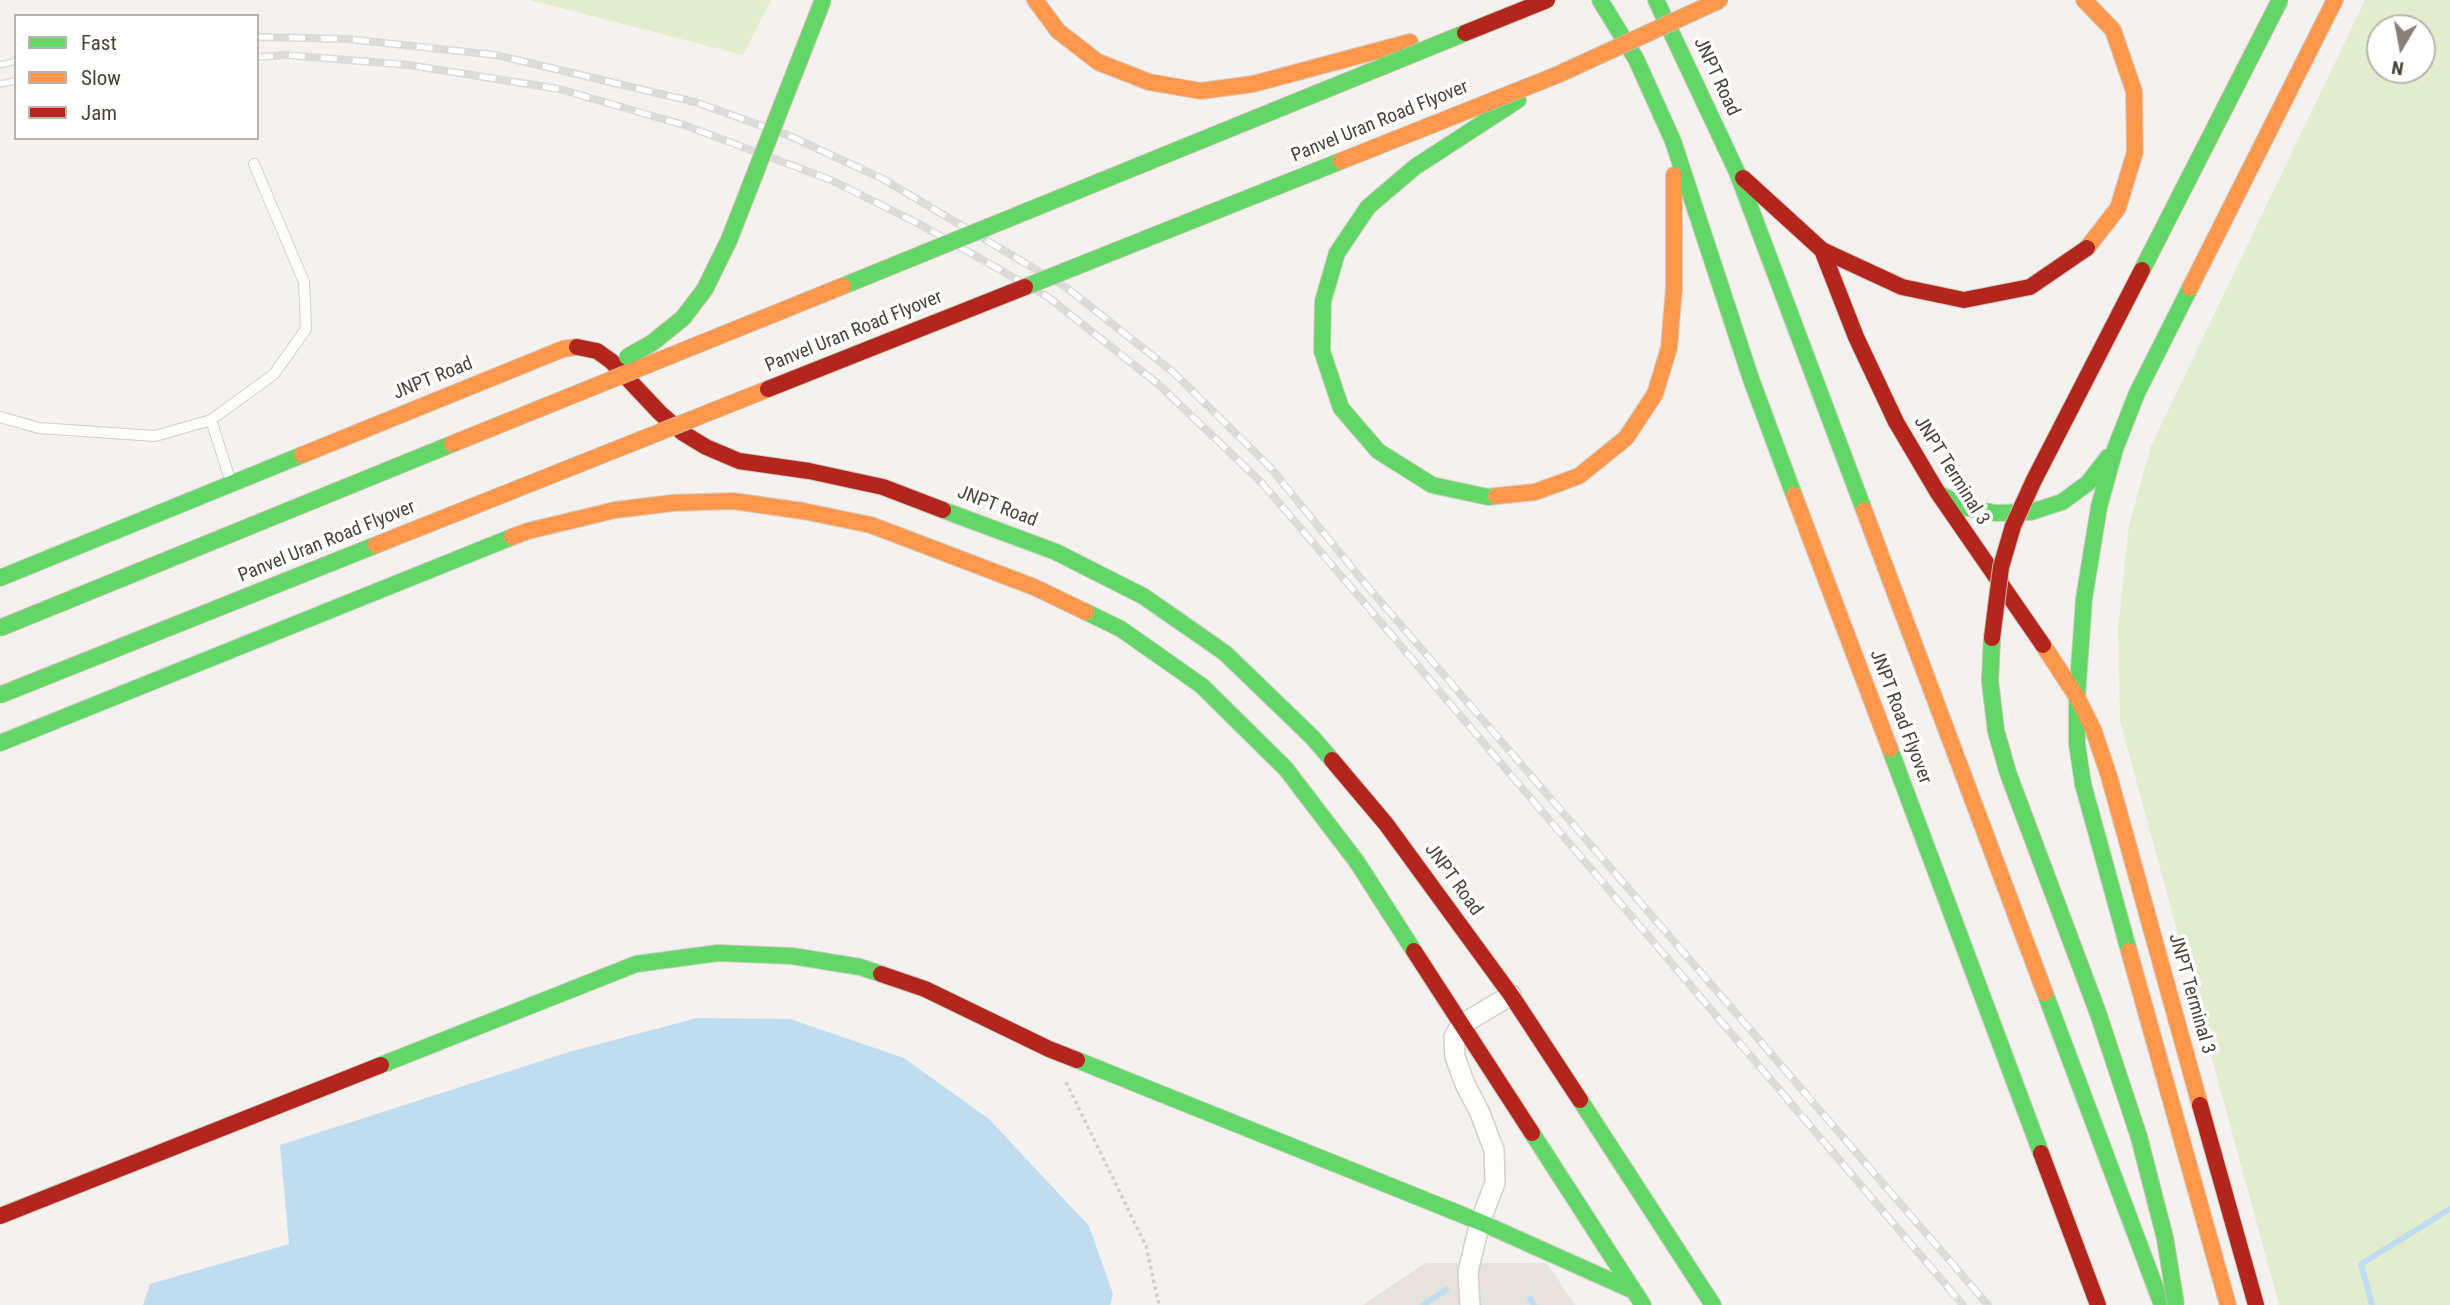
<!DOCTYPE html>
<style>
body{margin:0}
#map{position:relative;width:2450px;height:1305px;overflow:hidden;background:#f4f1ee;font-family:"Roboto Condensed",sans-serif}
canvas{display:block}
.legend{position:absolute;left:14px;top:14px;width:245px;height:126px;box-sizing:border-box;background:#fff;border:2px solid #b7b4b0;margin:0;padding:9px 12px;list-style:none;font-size:21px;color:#4a4339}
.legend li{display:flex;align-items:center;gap:14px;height:35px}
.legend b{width:35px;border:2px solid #b7b4b0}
.north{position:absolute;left:2366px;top:14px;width:70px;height:70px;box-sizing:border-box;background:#fff;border:2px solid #b7b4b0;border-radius:50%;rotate:190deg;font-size:19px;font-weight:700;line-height:28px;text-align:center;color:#4a4339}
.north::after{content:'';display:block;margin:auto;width:24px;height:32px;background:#868078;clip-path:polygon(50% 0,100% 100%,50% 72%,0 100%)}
</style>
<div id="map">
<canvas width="2450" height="1305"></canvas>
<ul class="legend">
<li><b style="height:9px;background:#63d668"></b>Fast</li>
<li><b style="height:9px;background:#ff974d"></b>Slow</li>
<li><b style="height:9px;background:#b3261e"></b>Jam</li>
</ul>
<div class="north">N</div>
</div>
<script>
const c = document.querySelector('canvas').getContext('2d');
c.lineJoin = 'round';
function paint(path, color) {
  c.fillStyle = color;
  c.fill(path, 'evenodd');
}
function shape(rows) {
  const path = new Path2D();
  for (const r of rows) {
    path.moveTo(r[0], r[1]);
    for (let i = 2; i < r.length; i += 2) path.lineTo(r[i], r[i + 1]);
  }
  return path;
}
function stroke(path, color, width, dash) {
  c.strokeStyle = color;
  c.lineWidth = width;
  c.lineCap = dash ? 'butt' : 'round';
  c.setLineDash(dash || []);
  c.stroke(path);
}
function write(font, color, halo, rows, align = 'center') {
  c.font = font + ' "Roboto Condensed",sans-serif';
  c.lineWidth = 7;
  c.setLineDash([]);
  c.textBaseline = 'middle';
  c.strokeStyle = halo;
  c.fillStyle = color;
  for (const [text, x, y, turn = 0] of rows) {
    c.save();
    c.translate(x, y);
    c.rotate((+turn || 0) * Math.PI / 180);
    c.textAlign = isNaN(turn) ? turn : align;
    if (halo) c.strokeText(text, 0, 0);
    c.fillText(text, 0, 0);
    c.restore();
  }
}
paint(shape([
 [1425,1263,1547,1263,1575,1305,1363,1305]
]), '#e7e3dc');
paint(shape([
 [530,0,771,0,743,55],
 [2365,0,2450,0,2450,1305,2279,1305,2120,721,2118,628,2129,525,2151,446],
 [2422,28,2422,70,2380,70,2380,28]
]), '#e2edcf');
paint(shape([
 [697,1018,790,1019,904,1058,989,1119,1089,1226,1113,1294,1110,1305,143,1305,150,1284,289,1244,280,1145,569,1052]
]), '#c0ddf0');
stroke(shape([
 [1530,1299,1534,1305],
 [1423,1305,1446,1290],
 [2372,1305,2361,1264,2450,1209]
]), '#c0ddf0', 6);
const lane = shape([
 [0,417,39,428,155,436,211,420,274,374,306,329,304,282,254,164],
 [211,420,229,476]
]);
const street = shape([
 [1470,1305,1468,1272,1480,1222,1495,1183,1494,1150,1480,1113,1465,1084,1455,1057,1454,1037,1461,1025,1511,995]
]);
const fast = shape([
 [1600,0,1636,59,1673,141,1751,379,1794,495],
 [1656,0,1737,172,1864,510],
 [1938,493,1967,508,1996,513,2031,512,2062,502,2088,483,2108,457],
 [1496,496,1488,497,1432,485,1378,451,1341,408,1322,351,1323,301,1337,253,1368,207,1415,167,1518,100],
 [943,510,1056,552,1143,596,1225,653,1312,737,1332,760],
 [0,578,302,455],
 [1086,612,1121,629,1202,686,1286,769,1357,862,1414,951],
 [0,743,512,537],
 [1890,749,2041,1153],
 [2129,951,2083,784,2077,744,2077,697,2084,599,2099,507,2115,449,2137,393,2190,288],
 [2045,993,2162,1305],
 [1077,1060,1480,1222,1634,1291],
 [381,1065,636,964,718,953,792,956,860,967,881,974],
 [1580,1100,1713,1305],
 [1532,1133,1643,1305]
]);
const slow = shape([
 [1035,0,1058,31,1098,62,1149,82,1201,91,1253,84,1410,42],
 [2084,0,2113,30,2134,91,2135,152,2118,208,2087,248],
 [2190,288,2335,0],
 [302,455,563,349,577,347],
 [1794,495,1890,749],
 [1496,496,1535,492,1579,476,1626,438,1655,394,1669,348,1674,288,1674,175],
 [1864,510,2045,993],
 [512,537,528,531,615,510,673,503,733,501,803,511,871,525,1034,587,1086,612],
 [2043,645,2077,697,2093,729,2109,776,2200,1105],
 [2129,951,2228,1305]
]);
const jam = shape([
 [1743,178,1822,250,1902,287,1964,300,2030,287,2087,248],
 [1822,250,1856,337,1896,422,1938,493,2043,645],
 [577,347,597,351,611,361,660,413,683,433,706,447,739,461,809,471,883,487,943,510],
 [1332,760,1386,824,1511,995,1580,1100],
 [1414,951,1532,1133],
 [881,974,925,989,1049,1049,1077,1060],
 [2200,1105,2256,1305],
 [2041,1153,2098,1305],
 [0,1216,381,1065]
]);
stroke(lane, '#d2cfcb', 12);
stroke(street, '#d2cfcb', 22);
stroke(fast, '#d2cec5', 18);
stroke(slow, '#d2cec5', 18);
stroke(jam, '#d2cec5', 18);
stroke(shape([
 [1066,1082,1146,1246,1159,1305]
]), '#d3d1cc', 3.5, [3.5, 3.5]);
stroke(lane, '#fdfdfc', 10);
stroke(street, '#fdfdfc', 19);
stroke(fast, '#63d668', 16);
stroke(slow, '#ff974d', 16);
stroke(jam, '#b3261e', 16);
const rail = shape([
 [257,37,347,39,496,55,695,102,790,136,883,179,1067,288,1173,372,1269,466,1362,580,1988,1305],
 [257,57,286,55,409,65,559,89,684,125,831,180,921,225,1048,297,1158,384,1262,483,1963,1305],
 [0,65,16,61],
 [0,84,16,81]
]);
stroke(rail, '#dbdbda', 8);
stroke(rail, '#fff', 5, [16]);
const fastBridge = shape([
 [2142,270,2280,0],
 [843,286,1465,33],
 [1025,287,1341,161],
 [627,357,652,343,683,318,705,289,729,240,823,0],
 [0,628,452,444],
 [1992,638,1990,681,1996,731,2008,773,2098,1013,2139,1137,2165,1238,2176,1305],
 [0,695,376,545]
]);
const slowBridge = shape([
 [1341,161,1557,75,1720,0],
 [452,444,843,286],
 [376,545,768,389]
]);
const jamBridge = shape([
 [1465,33,1547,0],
 [768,389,1025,287],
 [1992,638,2001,567,2013,526,2034,480,2142,270]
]);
stroke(fastBridge, '#cbbea9', 18, []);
stroke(slowBridge, '#cbbea9', 18, []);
stroke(jamBridge, '#cbbea9', 18, []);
stroke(fastBridge, '#63d668', 16);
stroke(slowBridge, '#ff974d', 16);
stroke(jamBridge, '#b3261e', 16);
write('19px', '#4a4339', '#fff', [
 ["JNPT Road",1716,77,65],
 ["Panvel Uran Road Flyover",1380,122,-22],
 ["Panvel Uran Road Flyover",854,332,-22],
 ["JNPT Road",433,379,-22],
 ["JNPT Terminal 3",1951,471,58],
 ["JNPT Road",997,507,21],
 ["Panvel Uran Road Flyover",327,542,-22],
 ["JNPT Road Flyover",1900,717,69],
 ["JNPT Road",1453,880,54],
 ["JNPT Terminal 3",2191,994,74]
]);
</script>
